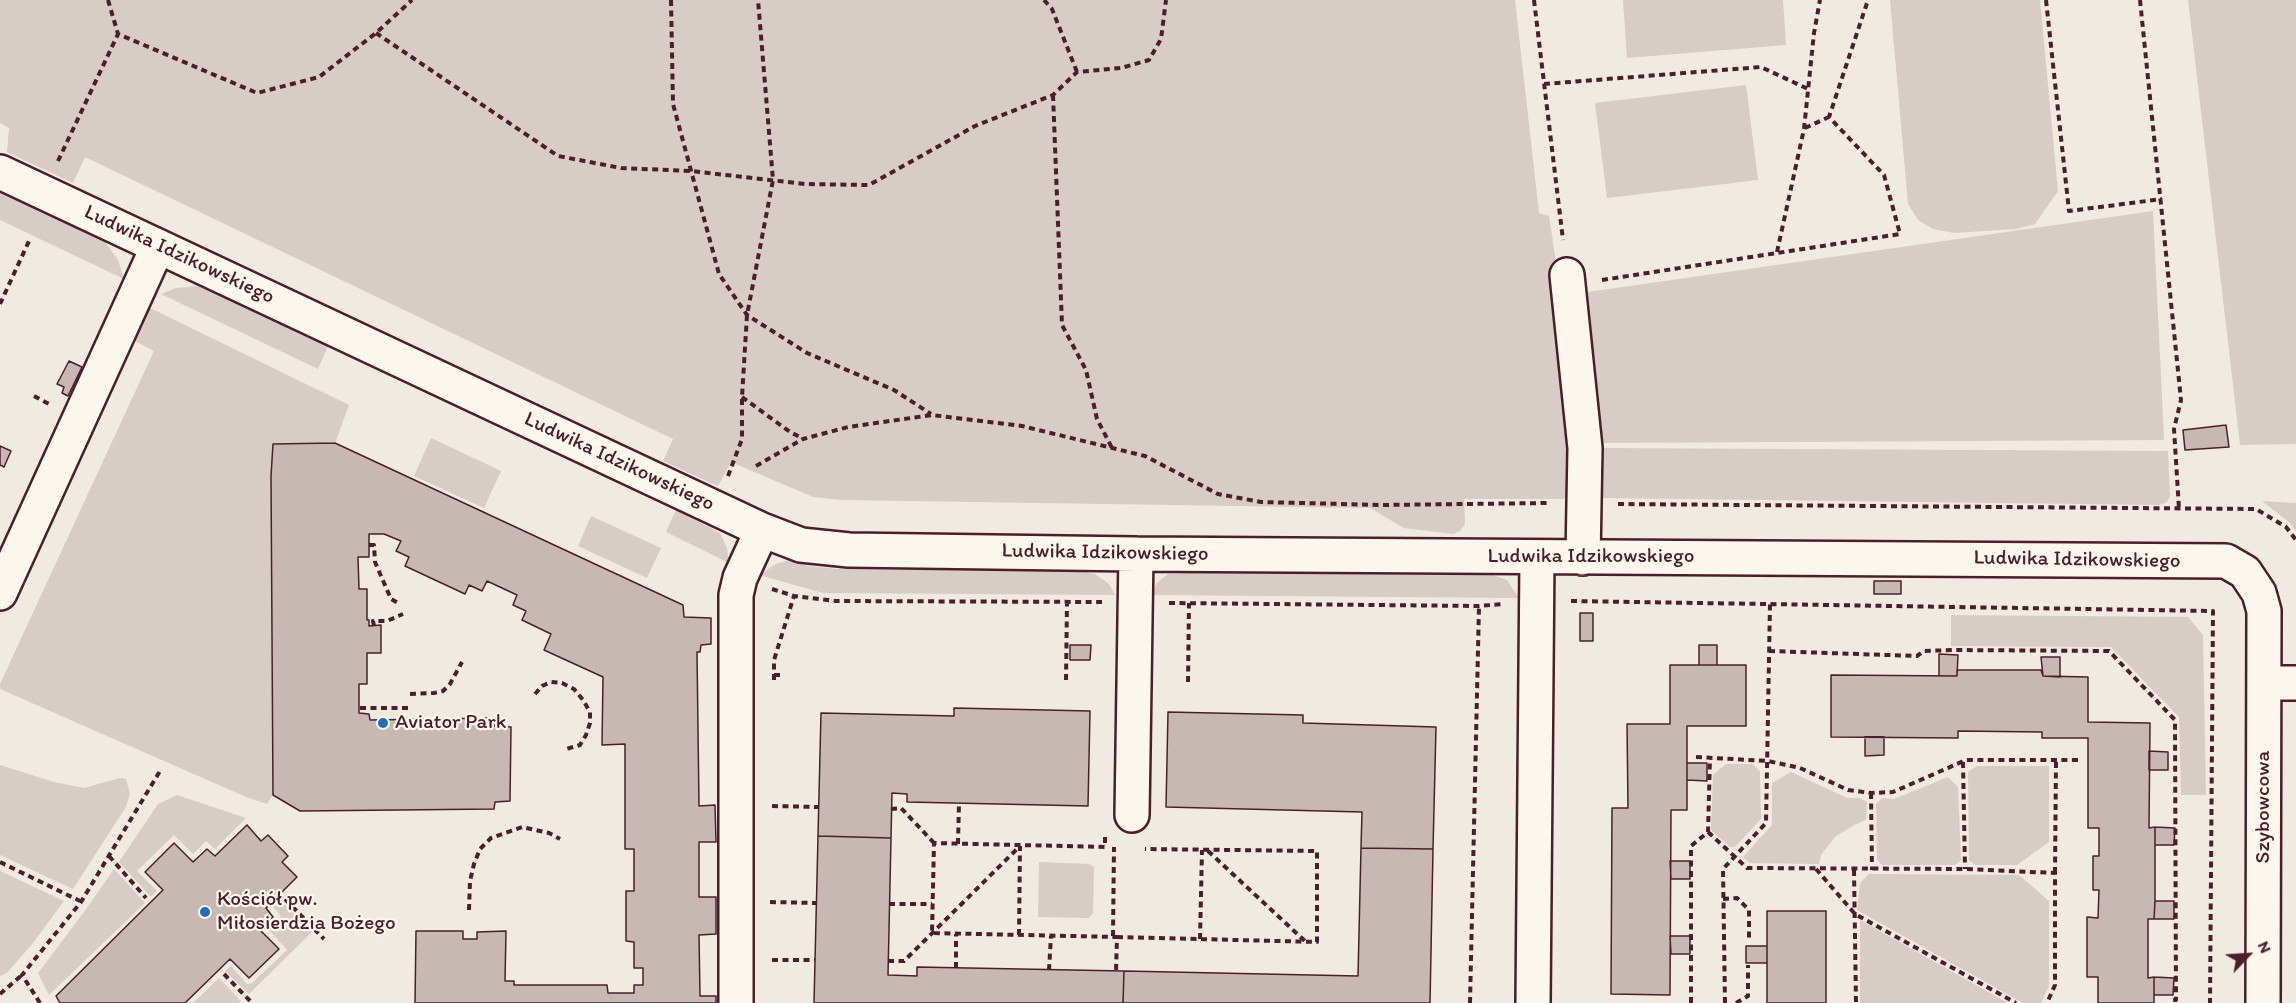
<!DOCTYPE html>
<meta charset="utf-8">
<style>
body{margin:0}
#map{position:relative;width:2296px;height:1003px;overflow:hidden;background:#f0eae0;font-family:Itim,sans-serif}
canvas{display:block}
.north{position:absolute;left:2218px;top:925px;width:60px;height:60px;-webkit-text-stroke:4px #fbf7ec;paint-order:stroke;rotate:65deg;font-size:16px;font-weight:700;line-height:24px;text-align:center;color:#4a1f2b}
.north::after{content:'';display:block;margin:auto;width:21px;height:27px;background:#4a1f2b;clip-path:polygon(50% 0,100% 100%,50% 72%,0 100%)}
</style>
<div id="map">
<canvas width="2296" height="1003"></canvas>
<div class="north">N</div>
</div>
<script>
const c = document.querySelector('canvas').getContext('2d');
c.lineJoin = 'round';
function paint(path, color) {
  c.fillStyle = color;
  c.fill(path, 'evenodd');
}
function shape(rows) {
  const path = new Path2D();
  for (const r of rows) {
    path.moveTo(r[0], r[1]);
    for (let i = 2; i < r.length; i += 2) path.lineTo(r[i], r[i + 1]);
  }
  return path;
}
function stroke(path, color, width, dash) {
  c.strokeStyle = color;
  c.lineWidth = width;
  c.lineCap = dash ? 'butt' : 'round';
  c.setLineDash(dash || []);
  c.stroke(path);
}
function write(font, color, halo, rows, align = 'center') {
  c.font = font + ' Itim,sans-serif';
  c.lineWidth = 4.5;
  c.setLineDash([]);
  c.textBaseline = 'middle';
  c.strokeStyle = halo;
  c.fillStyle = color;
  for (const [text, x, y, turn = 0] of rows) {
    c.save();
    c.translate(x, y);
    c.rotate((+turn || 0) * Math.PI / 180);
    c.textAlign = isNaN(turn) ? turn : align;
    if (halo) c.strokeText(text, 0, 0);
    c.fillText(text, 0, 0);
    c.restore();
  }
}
paint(shape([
 [0,0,1515,0,1539,213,1549,216,1562,302,1574,481,1564,499,1464,499,1465,524,1460,531,1453,534,1404,528,1370,508,841,500,813,497,731,462,718,486,663,461,673,439,85,157,73,183,7,152,9,128,0,123],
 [1623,0,1783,0,1786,45,1627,58],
 [1890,0,2040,0,2058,191,2035,224,2016,229,1954,233,1933,229,1918,220,1908,204],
 [2188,0,2296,0,2296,444,2240,445],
 [1746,85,1758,180,1607,198,1595,103],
 [0,190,105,242,118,260,124,279,0,220],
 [2153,211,2164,440,1597,443,1581,293],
 [197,286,219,294,328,346,318,369,161,294,176,288],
 [146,306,349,405,335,443,273,444,271,476,273,795,267,804,246,797,0,689,0,684,154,351,131,339],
 [431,438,501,471,484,508,414,476],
 [1595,448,2168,451,2170,496,2167,502,2160,505,1601,498,1594,485],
 [2262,501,2296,503,2296,531,2290,523],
 [676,510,720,533,727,548,729,563,666,532],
 [591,516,661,548,647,578,578,546],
 [789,560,809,566,837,569,1080,571,1095,574,1109,584,1115,595,823,593,759,575,776,564],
 [1184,573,1493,575,1507,580,1519,598,1150,595,1157,583,1168,574],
 [1951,615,2188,617,2203,635,2206,795,2181,795,2179,717,2111,647,1951,646],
 [1726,764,1752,764,1760,771,1761,819,1735,847,1730,847,1711,830,1713,775],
 [0,765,54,782,84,788,120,778,126,779,130,794,126,807,73,889,0,855],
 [1977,766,2049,766,2049,842,2017,865,1975,865,1969,860,1968,772],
 [1791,772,1847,798,1860,798,1867,802,1866,820,1854,825,1835,837,1821,855,1819,864,1750,863,1743,857,1772,825,1772,783],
 [1948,777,1958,787,1961,860,1955,865,1882,865,1877,860,1876,804,1882,798,1894,799],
 [177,795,246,818,215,849,206,841,193,854,174,835,137,871,157,891,151,897,119,862,158,804],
 [1039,862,1089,864,1094,867,1093,913,1089,918,1038,917],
 [114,869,145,903,49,995,38,973,84,912],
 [0,871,64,901,33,943,7,973,0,976],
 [1869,874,2019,875,2049,901,2049,986,2041,1003,2023,1003,1857,910,1860,883],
 [280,900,312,932,249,994,225,971,231,966,247,984,252,983,287,950,268,929,281,916,273,907],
 [1860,920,2008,1003,1860,1003],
 [219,978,241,1001,239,1003,193,1003]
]), '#d8ccc6');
const building = shape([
 [69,361,82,367,68,396,62,393,64,387,57,384,69,361],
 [2226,425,2229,447,2185,450,2183,430,2226,425],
 [335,443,683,605,684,617,711,618,711,644,701,645,700,652,697,652,699,806,715,805,716,842,699,842,699,897,716,897,716,934,699,935,700,996,716,996,716,1003,415,1003,416,931,463,931,463,939,477,939,477,932,506,931,505,981,514,981,514,985,607,985,608,993,634,993,634,985,643,985,643,968,634,968,634,942,626,941,626,891,634,891,634,849,625,849,625,744,602,745,603,677,544,650,551,634,522,620,526,611,513,605,517,595,487,581,482,591,469,585,465,594,405,566,409,557,396,551,401,541,384,534,369,534,369,557,358,557,359,589,367,589,367,620,369,620,369,626,381,625,381,653,367,653,367,684,359,684,359,713,369,714,370,720,494,718,494,726,511,727,510,801,495,802,494,809,300,811,273,795,271,476,273,444,335,443],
 [0,446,11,451,4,467,0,465,0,446],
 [1874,581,1901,581,1901,594,1874,594,1874,581],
 [1580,613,1593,613,1593,641,1580,641,1580,613],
 [1070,645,1091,645,1090,660,1070,660,1070,645],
 [1699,645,1717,645,1717,665,1699,665,1699,645],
 [1939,654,1958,655,1957,676,1939,676,1939,654],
 [2041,657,2060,657,2060,677,2043,676,2041,657],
 [1670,665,1746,665,1746,726,1687,726,1687,810,1671,810,1670,995,1611,994,1612,808,1628,808,1627,724,1670,724,1670,665],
 [1957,670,2041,670,2043,676,2088,677,2088,722,2150,723,2149,828,2155,827,2155,901,2154,919,2148,919,2148,978,2154,977,2154,1003,2098,1003,2098,977,2087,977,2087,917,2098,918,2099,890,2093,890,2093,856,2099,856,2099,828,2088,828,2088,738,2042,738,2042,732,1958,731,1958,738,1831,737,1831,675,1957,676,1957,670],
 [954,708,1090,711,1088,806,907,802,907,794,892,793,891,838,818,836,821,713,954,716,954,708],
 [1168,712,1303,715,1303,723,1436,727,1433,849,1361,848,1362,812,1166,807,1168,712],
 [1865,737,1884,737,1884,755,1865,756,1865,737],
 [2149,751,2168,752,2168,770,2149,770,2149,751],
 [1687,763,1707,763,1707,781,1687,780,1687,763],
 [247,825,261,841,268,835,288,856,282,862,297,877,266,908,273,917,260,930,279,949,249,978,230,959,185,1003,60,1003,56,996,163,890,145,872,174,843,193,862,207,849,215,856,247,825],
 [2155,827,2175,828,2174,845,2155,845,2155,827],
 [818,836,891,838,888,975,917,976,917,967,1124,971,1123,1003,814,1003,818,836],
 [1361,848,1433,849,1430,1003,1123,1003,1124,971,1358,976,1361,848],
 [1670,861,1690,861,1690,879,1671,879,1670,861],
 [2155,901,2174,901,2174,919,2154,919,2155,901],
 [1767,911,1826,911,1826,1003,1767,1003,1767,911],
 [1670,936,1690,936,1690,954,1671,954,1670,936],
 [1746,946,1767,946,1767,963,1746,963,1746,946],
 [2154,977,2174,978,2173,995,2154,995,2154,977]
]);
paint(building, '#c8b8b3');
stroke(building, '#4a1f2b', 1.5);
const minor = shape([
 [0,172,762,530,801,545,849,550,1136,554,2226,561,2245,572,2259,593,2264,611,2263,1003],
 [1567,275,1585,448,1583,558],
 [0,593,158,246],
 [2264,683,2296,683],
 [1132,815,1136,554],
 [736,1003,736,595,740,578,762,530],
 [1533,1003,1537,558]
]);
stroke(minor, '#4a1f2b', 38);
stroke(shape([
 [108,0,118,34],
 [671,0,673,104,719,274,747,315,807,353,894,390,931,414],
 [1044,0,1052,9,1077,72],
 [1534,0,1563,240],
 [2046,0,2069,211,2162,199],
 [2140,0,2181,400,2174,429,2179,509],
 [376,33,558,156,621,168,691,171,805,184,869,185,975,126,1053,95,1077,72,1121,68,1149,60,1161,39,1166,0],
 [1544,84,1761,67,1808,89],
 [1053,95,1062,325,1086,370,1097,419,1112,448],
 [1805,128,1829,117],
 [58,161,118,34,257,93,319,77,376,33,412,0],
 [1777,252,1804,129,1814,33,1820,0],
 [1602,280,1900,234,1884,175,1829,117,1868,0],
 [0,304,29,241],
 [34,396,49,404],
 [742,397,790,432,802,438],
 [756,466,803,439,848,427,932,415,1022,426,1145,456,1218,494,1261,502,1382,505,1550,503],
 [728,476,742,439,742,397,747,315,773,180,758,0],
 [1618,504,2256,509,2286,527,2296,540],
 [369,545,374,545,375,562,391,599,398,603],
 [772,589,794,596,836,601,1102,602],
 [1571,601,2213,611,2210,1003],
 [1169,603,1479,606,1504,604],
 [374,626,373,621,387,621,403,614],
 [1769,651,1917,656,1924,651,1952,650,2109,651,2175,720,2176,1000,2172,1000,2172,1003],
 [774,675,782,675],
 [774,680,774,660,794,596],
 [1066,680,1067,602],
 [1188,682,1189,603],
 [410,694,434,693,443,691,450,684,462,662],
 [535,694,542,686,551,682,562,683,574,689,583,700,590,712,590,723,586,735,580,745,566,749],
 [360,708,411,708],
 [1696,757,1768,761,1800,768,1848,790,1871,793,1893,792,1966,760,2081,760],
 [1963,762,1965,869],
 [1871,793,1872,870],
 [772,806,818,807],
 [891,809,901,808,934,843],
 [1708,832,1747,868,1965,869,2055,873,2055,985,2047,1003],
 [1105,837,1105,847,934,843,932,933,1117,937,1116,971],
 [958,844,959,803],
 [1208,851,1306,942],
 [109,856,146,898],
 [0,862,80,901],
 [1816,869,1855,914,2016,1003],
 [1854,870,1856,1003],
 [2055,873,2056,760],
 [285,899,324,939],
 [1723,899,1737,898,1749,910,1749,941],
 [770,902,817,903],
 [889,904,932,904],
 [469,910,470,881,474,864,480,849,491,838,522,827,549,833,560,839],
 [1019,935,1020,846],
 [1113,936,1114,847],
 [1117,937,1317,942,1317,851,1145,849],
 [1200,939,1202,850],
 [772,960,815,960],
 [888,961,904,961,1020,846],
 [956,968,956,934],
 [1049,970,1051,936],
 [224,974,252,1003],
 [0,994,22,975],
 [40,1003,22,975,81,902,160,771],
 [1470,1003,1479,606],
 [1691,1003,1691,846,1708,832,1710,758],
 [1725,1003,1723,869,1766,823,1770,604],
 [1736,1003,1748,996,1748,965]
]), '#4a1f2b', 4, [6, 4.5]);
stroke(minor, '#fbf7ec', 33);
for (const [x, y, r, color] of [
 [383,723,6,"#1f6fb2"],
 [205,912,6,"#1f6fb2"]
]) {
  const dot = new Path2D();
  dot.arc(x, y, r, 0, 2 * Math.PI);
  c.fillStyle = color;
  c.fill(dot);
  stroke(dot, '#fbf7ec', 2);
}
write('21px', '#4a1f2b', '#fbf7ec', [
 ["Ludwika Idzikowskiego",179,255,25],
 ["Ludwika Idzikowskiego",619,462,25],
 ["Ludwika Idzikowskiego",1105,553,1],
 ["Ludwika Idzikowskiego",1591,557],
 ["Ludwika Idzikowskiego",2077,560,1],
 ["Szybowcowa",2264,807,-90]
]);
write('21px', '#4a1f2b', '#fbf7ec', [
 ["Aviator Park",395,723],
 ["Kościół pw.",217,900],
 ["Miłosierdzia Bożego",217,924]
], 'left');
</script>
